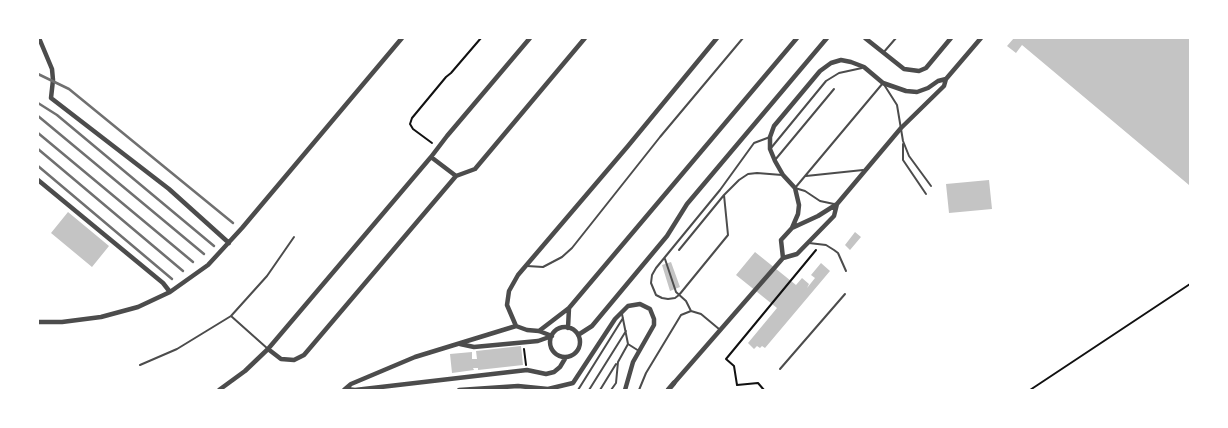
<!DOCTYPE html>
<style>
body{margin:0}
#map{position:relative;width:1228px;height:428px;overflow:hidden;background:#fff;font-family:"DM Sans",sans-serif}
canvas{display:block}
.frame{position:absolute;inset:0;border:39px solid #fff;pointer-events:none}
</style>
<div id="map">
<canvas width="1228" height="428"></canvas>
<div class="frame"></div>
</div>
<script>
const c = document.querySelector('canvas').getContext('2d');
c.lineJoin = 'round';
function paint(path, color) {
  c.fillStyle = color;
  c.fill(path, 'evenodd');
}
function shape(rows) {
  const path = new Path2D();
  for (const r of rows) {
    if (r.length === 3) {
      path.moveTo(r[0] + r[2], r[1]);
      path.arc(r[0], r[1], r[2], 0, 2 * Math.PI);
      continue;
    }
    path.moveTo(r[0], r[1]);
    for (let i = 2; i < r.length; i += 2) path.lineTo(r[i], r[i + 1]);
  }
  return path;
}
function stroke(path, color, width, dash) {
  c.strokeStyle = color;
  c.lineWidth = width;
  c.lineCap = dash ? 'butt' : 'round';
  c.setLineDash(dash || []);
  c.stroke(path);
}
paint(shape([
 [1014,38,1190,38,1190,183,1189,185,1022,45,1016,53,1007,46],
 [989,180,992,209,949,213,946,184],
 [68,212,109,246,92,267,51,233],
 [855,232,861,237,850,250,845,245],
 [755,252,796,285,802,278,809,284,807,288,815,278,811,275,821,263,830,271,765,348,762,346,760,348,757,346,754,349,748,343,777,308,736,275],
 [671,262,680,287,670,291,662,265],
 [521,346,523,365,478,370,478,368,473,368,474,370,452,373,450,354,472,352,472,359,477,359,476,351]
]), '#c4c4c4');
stroke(shape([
 [432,143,413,129,410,124,412,118,446,77,451,73,481,38],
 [524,349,526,365],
 [764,390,758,383,737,385,734,366,726,359,816,250],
 [1030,390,1190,284]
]), '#111', 2);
stroke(shape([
 [883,53,896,38],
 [903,144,903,160,926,194],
 [771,148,826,81,839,73,862,68],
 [775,160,834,89],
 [806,176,863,170],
 [724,195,728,235,679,295,675,298,668,299,662,298,656,295,651,283,652,275,656,268,720,190,754,143,770,137],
 [834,204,820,201,805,191,795,188,883,83,897,105,903,141,909,156,931,186],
 [809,243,826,245,834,250,838,253,846,271],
 [679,250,724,195,739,180,748,174,757,173,782,175],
 [665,259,676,292,686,301,691,311],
 [527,266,543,267,562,257,572,248,660,137,743,38],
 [231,316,268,349],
 [628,344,639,351],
 [140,365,177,349,231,316,267,276,294,237],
 [780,369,845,294],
 [578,390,623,318],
 [589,390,626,331],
 [600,390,616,364],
 [611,390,616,383,618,362,628,344,622,314],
 [639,390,646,373,681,315,691,311,701,314,719,329]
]), '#4c4c4c', 2);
stroke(shape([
 [39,38,52,69,53,80,51,98,169,189,229,243],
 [865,38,904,69,919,71,926,68,951,38],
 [431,157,456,176],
 [38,180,163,283,170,292],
 [792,228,818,216,837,204,901,128,944,86,946,79],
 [783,258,781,240,792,228,798,214,799,205,795,188,783,175,775,161,770,149,770,137,774,126,820,71,831,63,841,60,851,62,864,67,883,83,906,91,917,92,928,88,938,81,946,79,981,38],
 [38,322,62,322,101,317,138,307,170,292,208,265,242,228,402,38],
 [565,342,15],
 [568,328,569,308],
 [539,331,569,308,797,38],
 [578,335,592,326,667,236,687,204,827,38],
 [552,336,539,331,527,330,516,326,507,305,509,291,518,275,628,146,717,38],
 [460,344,474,347,538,341,552,336],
 [268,349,281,359,294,360,304,355,456,176,475,169,585,38],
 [674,383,783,258,797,254,834,216,837,204],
 [347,389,355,390,527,370,546,374,554,372,560,367,566,357],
 [219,390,245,371,268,349,431,157,447,136,530,38],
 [344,390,351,384,415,357,516,326],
 [459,390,518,386,548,389,573,383,615,319,628,306,640,304,650,309,654,319,654,325,633,362,625,390]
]), '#4c4c4c', 4.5);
stroke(shape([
 [668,390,674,383]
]), '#4c4c4c', 5);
stroke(shape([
 [38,74,69,89,233,223],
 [38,103,57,115,214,246],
 [38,116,204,254],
 [38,133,193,262],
 [38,149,183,271],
 [38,166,172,279]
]), '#707070', 2.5);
</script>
